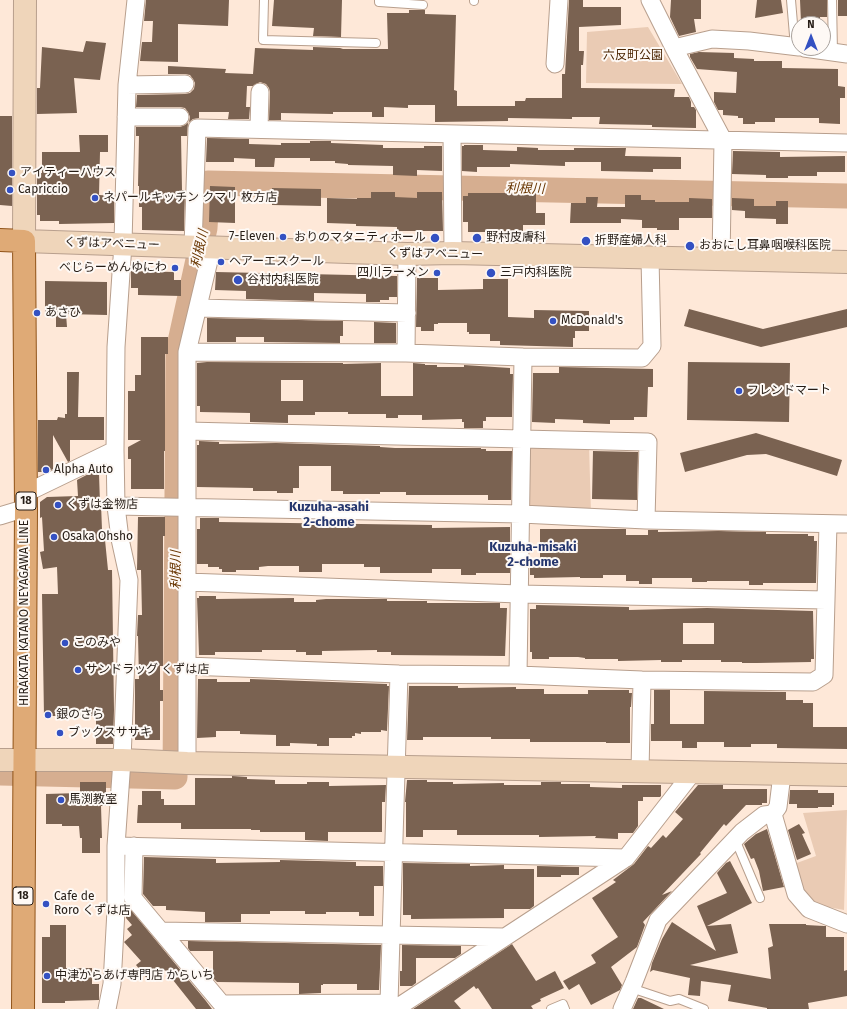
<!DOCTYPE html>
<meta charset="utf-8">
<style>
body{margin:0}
#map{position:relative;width:847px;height:1009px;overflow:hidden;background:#fee8d8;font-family:"Fira Sans",sans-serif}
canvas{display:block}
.north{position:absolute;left:791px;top:16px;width:40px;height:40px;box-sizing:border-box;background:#fef9f5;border:1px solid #a8a19c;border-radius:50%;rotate:0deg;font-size:11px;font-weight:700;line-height:16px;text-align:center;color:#261d16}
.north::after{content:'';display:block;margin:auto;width:14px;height:18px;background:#3451c2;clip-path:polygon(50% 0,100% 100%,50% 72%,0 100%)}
</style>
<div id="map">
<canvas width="847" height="1009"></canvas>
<div class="north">N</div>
</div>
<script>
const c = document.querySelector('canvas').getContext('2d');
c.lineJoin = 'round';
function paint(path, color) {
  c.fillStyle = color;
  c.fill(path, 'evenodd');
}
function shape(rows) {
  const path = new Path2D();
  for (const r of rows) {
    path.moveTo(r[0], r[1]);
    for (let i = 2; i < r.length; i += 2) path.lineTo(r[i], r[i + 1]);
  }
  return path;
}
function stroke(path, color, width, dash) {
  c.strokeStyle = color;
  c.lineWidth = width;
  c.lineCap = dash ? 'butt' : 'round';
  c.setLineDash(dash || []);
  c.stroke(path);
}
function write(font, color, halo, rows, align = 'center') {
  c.font = font + ' "Fira Sans","Noto Sans JP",sans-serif';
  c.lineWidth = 4;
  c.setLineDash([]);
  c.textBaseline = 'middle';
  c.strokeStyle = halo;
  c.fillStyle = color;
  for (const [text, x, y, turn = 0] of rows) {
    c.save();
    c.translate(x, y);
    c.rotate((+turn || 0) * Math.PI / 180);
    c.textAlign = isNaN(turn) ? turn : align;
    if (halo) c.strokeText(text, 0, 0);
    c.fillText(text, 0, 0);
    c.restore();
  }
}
paint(shape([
 [648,27,682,84,586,83,587,32],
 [535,444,589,445,591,513,527,507,528,451],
 [847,810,844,910,812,904,801,891,794,864,816,856,803,813]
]), '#eacbb4');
stroke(shape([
 [0,773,175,777,178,351,205,228,208,183,847,196]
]), '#d6ae90', 25);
paint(shape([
 [146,0,229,0,228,26,178,24,178,62,140,61,142,42,152,42,153,21,144,21],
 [274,0,342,0,341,37,313,36,314,28,272,26],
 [569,0,583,0,583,7,621,7,621,25,579,27,579,51,584,51,583,65,581,65,581,88,675,89,674,97,689,97,691,102,691,107,694,107,696,110,696,128,652,127,652,125,599,124,600,117,572,117,572,119,508,118,508,121,435,122,435,105,408,105,408,108,384,107,384,117,372,117,372,112,333,112,333,114,281,113,281,120,269,120,270,92,269,88,266,84,260,82,253,86,247,86,246,107,250,107,249,119,228,119,229,112,199,112,199,118,193,119,188,123,187,136,181,136,182,190,185,190,184,231,142,230,142,207,139,207,139,186,138,186,139,136,136,136,136,127,180,127,185,125,189,122,190,117,188,112,185,108,180,107,136,107,137,95,185,94,190,93,194,89,195,83,193,79,190,75,185,74,168,74,168,66,226,69,225,73,253,74,255,48,313,50,313,47,340,48,343,49,388,49,387,13,409,13,409,10,425,10,425,14,456,15,454,90,457,91,457,106,515,106,515,101,525,101,526,98,562,98,562,74,565,74],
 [671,0,701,0,701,19,694,19,696,32,679,36,670,17],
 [757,0,781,0,783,13,755,18],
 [800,0,827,0,827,17,820,17,820,22,801,22],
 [838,0,847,0,847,16,838,16],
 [86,41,106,43,100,80,74,78,77,113,37,114,37,88,40,88,42,47,83,52],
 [699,52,734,53,734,58,754,59,754,61,782,61,782,68,838,69,838,86,845,87,845,98,840,98,840,124,819,123,819,118,775,118,775,122,755,122,755,124,743,124,743,118,738,118,738,116,723,115,723,110,718,110,714,102,714,92,736,93,737,72,697,69,690,57,690,54],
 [0,116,12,116,12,206,0,205],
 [79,135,108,135,108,152,100,152,99,195,114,196,114,223,59,224,59,221,40,221,40,215,37,215,37,173,42,173,42,152,80,152],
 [207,138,249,139,249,144,281,145,281,143,310,143,310,141,331,141,331,143,383,145,383,148,424,148,424,146,442,146,442,171,417,170,417,176,393,175,393,166,348,165,348,164,335,163,335,161,310,161,310,158,275,158,274,167,255,167,255,159,234,158,234,162,206,162],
 [464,145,483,145,483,150,517,151,517,147,538,148,538,150,574,150,574,148,626,148,625,156,681,157,681,169,653,169,653,172,601,171,601,162,565,162,565,166,510,164,510,167,477,167,477,172,462,171,462,146,464,146],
 [733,151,780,152,780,157,845,156,845,172,817,172,817,176,788,176,788,178,766,178,766,175,732,174],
 [210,186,235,187,235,223,209,222],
 [272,188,321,189,321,206,272,205],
 [371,192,395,192,395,197,417,198,417,192,442,192,443,231,397,231,397,227,356,226,356,224,327,223,327,198,357,199,357,198,371,198],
 [468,193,536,193,536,213,545,213,545,225,523,225,523,232,468,232,468,222,463,222,463,196,468,196],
 [625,195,641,195,641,200,655,200,655,202,689,202,689,198,712,199,712,218,679,218,679,230,657,230,657,228,642,228,642,220,621,219,621,223,570,223,571,203,586,203,586,197,598,197,597,207,625,207],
 [732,198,754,199,754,206,776,206,776,201,788,201,788,224,776,224,776,219,745,218,745,211,732,210],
 [131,271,174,272,174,280,181,280,181,296,138,295,138,288,131,288],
 [216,272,397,276,397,297,389,297,389,300,380,300,380,302,366,302,366,294,314,293,314,301,246,299,246,291,215,290],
 [417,278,438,278,438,290,483,289,483,279,508,279,508,317,534,318,534,310,589,311,589,331,575,331,575,338,573,338,573,347,500,345,500,341,490,341,490,334,469,334,469,332,467,332,467,323,438,323,438,324,434,324,434,331,421,331,421,327,416,327],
 [45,281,107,282,107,315,66,314,67,327,56,327,56,314,45,314],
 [689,309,763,329,847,309,847,327,761,347,684,326],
 [207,318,343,321,343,336,340,336,340,343,264,342,264,337,236,337,236,342,207,342],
 [374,322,396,323,396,343,374,343],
 [141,337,168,337,168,354,165,354,165,451,164,451,164,489,131,489,131,459,128,459,128,447,141,440,128,440,128,391,135,391,135,375,141,375],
 [207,362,343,363,343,364,381,363,381,396,413,396,413,363,425,364,425,365,437,365,437,367,464,367,464,365,510,368,510,374,513,374,512,417,486,417,486,421,483,421,483,428,464,428,464,422,462,422,462,419,422,420,422,415,398,415,398,418,386,418,386,414,348,414,348,412,315,412,315,415,288,415,288,423,250,422,250,413,200,412,200,406,197,406,197,363],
 [281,380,303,380,303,401,281,401],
 [688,362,790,363,789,422,687,420],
 [559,367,653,369,653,387,648,387,647,417,634,417,634,420,610,420,610,424,583,423,583,420,555,419,555,423,532,422,533,373,559,373],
 [67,372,79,372,78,417,104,417,104,440,70,440,70,461,68,462,53,435,53,469,47,472,38,472,38,420,57,420,58,417,65,418,65,414,67,414],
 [756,433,842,460,837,476,766,454,747,455,685,472,680,453],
 [199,441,219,442,219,444,276,443,380,446,380,447,395,448,481,448,481,449,486,449,486,451,512,451,511,500,488,500,488,495,406,495,406,492,380,492,380,494,343,494,343,491,331,491,331,466,299,466,299,488,293,488,293,493,277,493,277,491,253,491,253,488,197,487,197,445,199,445],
 [593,451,638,452,637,500,592,499],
 [96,470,99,474,100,503,101,503,102,530,104,530,108,570,112,570,114,710,113,744,96,744,96,716,44,716,42,594,58,594,57,567,43,569,40,552,44,551,42,517,40,518,40,502,47,497,78,496,77,480],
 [138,517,165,517,165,536,163,536,163,666,160,666,160,690,163,690,163,701,160,701,160,740,135,740,135,679,139,679,138,636,137,636,138,615,142,615,141,570,137,570],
 [200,518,219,518,219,522,432,525,432,528,510,527,510,573,476,573,476,575,461,575,461,569,432,569,432,573,380,573,380,567,364,567,364,564,322,564,322,572,299,572,299,566,268,566,259,567,259,570,236,570,236,572,222,572,222,569,219,569,219,567,208,567,208,564,197,564,197,529,200,529],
 [540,529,626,529,626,535,648,535,648,530,658,530,658,532,718,531,766,532,766,534,808,534,808,536,814,536,814,541,817,541,816,583,763,583,763,585,749,585,749,581,707,581,707,582,692,582,692,578,652,578,652,584,639,584,639,581,626,581,626,575,603,575,603,578,580,578,580,577,534,578,534,575,530,575,530,561,540,561],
 [199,596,216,596,216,599,294,598,294,602,316,602,316,600,326,599,387,599,387,601,427,601,427,603,500,603,500,608,507,608,505,656,391,655,391,652,377,652,377,650,322,651,322,655,306,655,306,652,296,652,296,650,262,650,262,652,215,652,215,655,199,655,197,598,199,598],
 [536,605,629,607,629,610,707,608,813,611,814,659,811,659,811,662,757,663,742,663,742,662,721,662,721,660,682,660,682,662,661,662,661,660,618,661,618,659,585,659,585,658,578,657,549,657,549,659,532,659,532,652,530,652,530,609,536,609],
 [683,623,714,623,714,644,683,644],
 [198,679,217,679,217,682,250,682,250,679,387,684,387,686,389,686,387,731,381,730,381,732,361,732,361,734,355,733,355,736,352,736,352,738,329,738,329,746,317,746,317,744,290,743,290,746,276,746,276,735,240,734,240,731,216,731,216,737,197,738],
 [409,686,458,686,458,688,516,687,516,689,544,689,544,694,588,694,588,690,629,690,629,693,632,693,631,707,630,707,630,743,606,743,606,742,530,742,530,739,491,739,491,737,423,737,423,740,407,740],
 [654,690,670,690,670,724,704,724,704,691,786,692,786,700,803,700,803,703,813,703,813,727,847,727,847,749,777,748,777,744,751,744,751,747,724,747,724,742,697,742,697,748,682,748,682,741,651,741,651,724,654,724],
 [232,776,247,777,247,779,275,780,275,784,307,784,307,782,329,782,329,786,386,785,385,802,382,802,382,832,328,832,328,841,305,840,305,832,260,832,260,830,251,830,251,829,181,829,181,823,137,823,138,805,142,805,142,791,161,791,161,799,164,799,164,805,195,805,195,778,232,778],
 [407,780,427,780,427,782,453,782,453,784,504,783,504,785,541,785,541,782,561,782,561,784,590,784,590,787,622,788,622,785,661,785,661,796,660,797,643,797,643,801,638,801,638,826,633,833,618,833,618,839,595,838,596,836,539,837,539,835,457,835,457,830,423,830,423,837,406,837,406,802,405,802],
 [80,782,106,782,106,806,101,806,102,838,100,838,100,853,82,853,82,838,80,838,79,826,62,826,62,824,46,824,46,794,80,793],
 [698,785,723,785,723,789,767,789,767,803,762,803,762,805,746,805,726,826,724,824,700,853,701,854,662,895,672,891,643,922,645,925,637,947,611,967,622,985,620,990,591,1005,579,984,569,990,563,981,596,963,591,955,618,937,592,898,616,882,613,880,634,864,648,846,651,848,663,835,666,838,683,819,675,812],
 [790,790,818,790,818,793,834,793,834,805,832,805,832,807,818,807,818,808,797,808,797,804,789,804],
 [799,824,805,833,802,834,811,854,797,860,788,830],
 [767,829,784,887,763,891,759,871,754,858,751,859,744,844,756,834],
 [144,857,216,859,216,863,280,862,280,860,356,862,356,866,383,866,383,886,374,886,374,916,359,916,359,912,326,912,326,914,305,914,305,911,270,911,270,914,241,914,241,922,205,922,205,912,166,910,166,906,153,906,143,894],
 [730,861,752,903,707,926,731,924,738,953,690,965,771,979,768,948,773,946,769,924,806,924,806,925,824,926,826,926,826,937,844,937,844,971,847,970,847,996,808,1003,809,1009,767,1009,767,1008,728,1001,731,985,701,981,700,996,688,995,690,978,653,970,650,972,652,963,662,939,672,922,716,951,697,906,727,893,717,873,726,863],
 [403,863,470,864,470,866,504,865,504,869,534,869,534,906,530,909,504,909,504,918,411,919,411,915,403,915],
 [537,866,579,867,579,875,561,875,561,877,537,877],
 [130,909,206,1001,212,1009,196,1009,165,970,164,971,162,970,149,981,136,965,141,961,124,942,132,935,127,929,132,925,126,918,126,913],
 [50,925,66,925,66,968,92,968,92,984,99,984,99,1000,65,1001,65,1003,42,1003,42,937,50,937],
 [188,941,381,945,379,990,357,990,357,984,323,984,323,985,321,985,321,993,299,994,299,983,217,982,213,978,213,951,190,951,188,948],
 [512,944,536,981,555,971,564,988,540,999,541,1001,531,1006,533,1009,492,1009,478,988,476,989,474,986,454,1001,461,1009,413,1009],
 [402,945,461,946,461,954,455,958,416,958,416,983,412,986,400,986,400,971,402,971],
 [638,998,641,998,664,1009,633,1009]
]), '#7a6251');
const lane = shape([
 [264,0,263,40,376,43],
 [379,0,379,2,423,5],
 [474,0,474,1],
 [791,0,795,47],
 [832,0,833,52],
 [735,839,760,898],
 [631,988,670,1001,679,999,704,1009],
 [551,1009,563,1004,565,1009]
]);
const street = shape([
 [650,0,674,48,723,140,721,260],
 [674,48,712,39,749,41,799,47],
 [804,48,847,54],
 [555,64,559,0],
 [127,85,185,84],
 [126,117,180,117],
 [259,129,260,92],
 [452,134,453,253],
 [193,247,197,128,847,143],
 [198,308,407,313],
 [187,352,406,353,523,357,642,358,652,346,650,258],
 [406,353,407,254],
 [187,431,648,442,646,520],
 [26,493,115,450],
 [116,506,521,514,646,520,847,524],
 [0,516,26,508],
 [187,582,519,594,826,600],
 [187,666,399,674,518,675,642,680,813,682,824,675,828,524],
 [518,675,523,357],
 [187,763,187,352,212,248],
 [640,771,642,680],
 [773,814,796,894,809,909,847,924],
 [116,846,626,858],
 [134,846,133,898,226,1009],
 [161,931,504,937],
 [222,1004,389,1003],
 [107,1009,112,984,116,910,116,846,122,760,129,580,120,539,116,506,115,450,116,347,123,244,127,85,136,0],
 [392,1009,389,1003,399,674],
 [395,1009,626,858,693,772],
 [622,1009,634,982,658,920,742,832,764,815,773,814,778,807,782,774]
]);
const secondary = shape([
 [25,0,24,241,407,254,453,253,847,262],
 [0,760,122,760,187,763,847,775]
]);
const primary = shape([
 [0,240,24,241,26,508,23,1009]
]);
stroke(lane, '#b89f8d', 10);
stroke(street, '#b89f8d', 19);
stroke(secondary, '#b89f8d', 24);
stroke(primary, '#915419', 24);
stroke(lane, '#fff', 8);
stroke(street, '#fff', 17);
stroke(secondary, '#efd5ba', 22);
stroke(primary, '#dfaa76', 22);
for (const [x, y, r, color] of [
 [12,173,4,"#3451c2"],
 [10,190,4,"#3451c2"],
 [95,198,4,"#3451c2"],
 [283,237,4,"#3451c2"],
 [435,238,5,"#3451c2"],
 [477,238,5,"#3451c2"],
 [586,241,5,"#3451c2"],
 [690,246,5,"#3451c2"],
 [221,262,4,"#3451c2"],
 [175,268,4,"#3451c2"],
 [437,273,4,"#3451c2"],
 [491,273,5,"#3451c2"],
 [238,280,5,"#3451c2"],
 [37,313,4,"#3451c2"],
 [553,321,4,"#3451c2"],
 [739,391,4,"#3451c2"],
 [46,470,4,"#3451c2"],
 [58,505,4,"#3451c2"],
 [54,537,4,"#3451c2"],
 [65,643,4,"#3451c2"],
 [78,670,4,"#3451c2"],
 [48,715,4,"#3451c2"],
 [60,733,4,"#3451c2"],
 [61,800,4,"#3451c2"],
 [46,904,4,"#3451c2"],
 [47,976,4,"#3451c2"]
]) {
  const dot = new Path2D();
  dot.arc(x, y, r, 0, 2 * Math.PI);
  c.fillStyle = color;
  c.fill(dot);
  stroke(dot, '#fef9f5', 1.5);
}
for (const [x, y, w] of [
 [26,501,20],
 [23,896,20]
]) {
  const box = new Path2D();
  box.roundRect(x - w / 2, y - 9, w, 18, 3);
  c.fillStyle = '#fef9f5';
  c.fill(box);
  stroke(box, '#261d16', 1);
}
write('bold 11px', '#261d16', null, [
 ["18",26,501],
 ["18",23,896]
]);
write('12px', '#4a2400', '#fef9f5', [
 ["六反町公園",633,56]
]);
write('12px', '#261d16', '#fef9f5', [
 ["アイティーハウス",20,173],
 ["Capriccio",18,190],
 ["ネパールキッチン クマリ 枚方店",103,198],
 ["7-Eleven",275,237,"right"],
 ["おりのマタニティホール",426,238,"right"],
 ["野村皮膚科",486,238],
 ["折野産婦人科",595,241],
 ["おおにし耳鼻咽喉科医院",699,246],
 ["ヘアーエスクール",229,262],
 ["べじらーめんゆにわ",167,268,"right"],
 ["四川ラーメン",429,273,"right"],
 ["三戸内科医院",500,273],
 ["谷村内科医院",247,280],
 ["あさひ",45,313],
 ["McDonald's",561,321],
 ["フレンドマート",747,391],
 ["Alpha Auto",54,470],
 ["くずは金物店",66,505],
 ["Osaka Ohsho",62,537],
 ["このみや",73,643],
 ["サンドラッグ くずは店",86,670],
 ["銀のさら",56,715],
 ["ブックスササキ",68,733],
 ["馬渕教室",69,800],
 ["Cafe de",54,897],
 ["Roro くずは店",54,911],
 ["中津からあげ専門店 からいち",55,976]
], 'left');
write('12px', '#261d16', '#fef9f5', [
 ["くずはアベニュー",112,244,2],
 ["くずはアベニュー",435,254,1],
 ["HIRAKATA KATANO NEYAGAWA LINE",25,613,-90]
]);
write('italic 13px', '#693602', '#fef9f5', [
 ["利根川",525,189,1],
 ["利根川",200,249,-78],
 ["利根川",176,570,-90]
]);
write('bold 13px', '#25366e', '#fef9f5', [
 ["Kuzuha-asahi",329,507],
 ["2-chome",329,522],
 ["Kuzuha-misaki",533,547],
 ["2-chome",533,562]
]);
</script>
